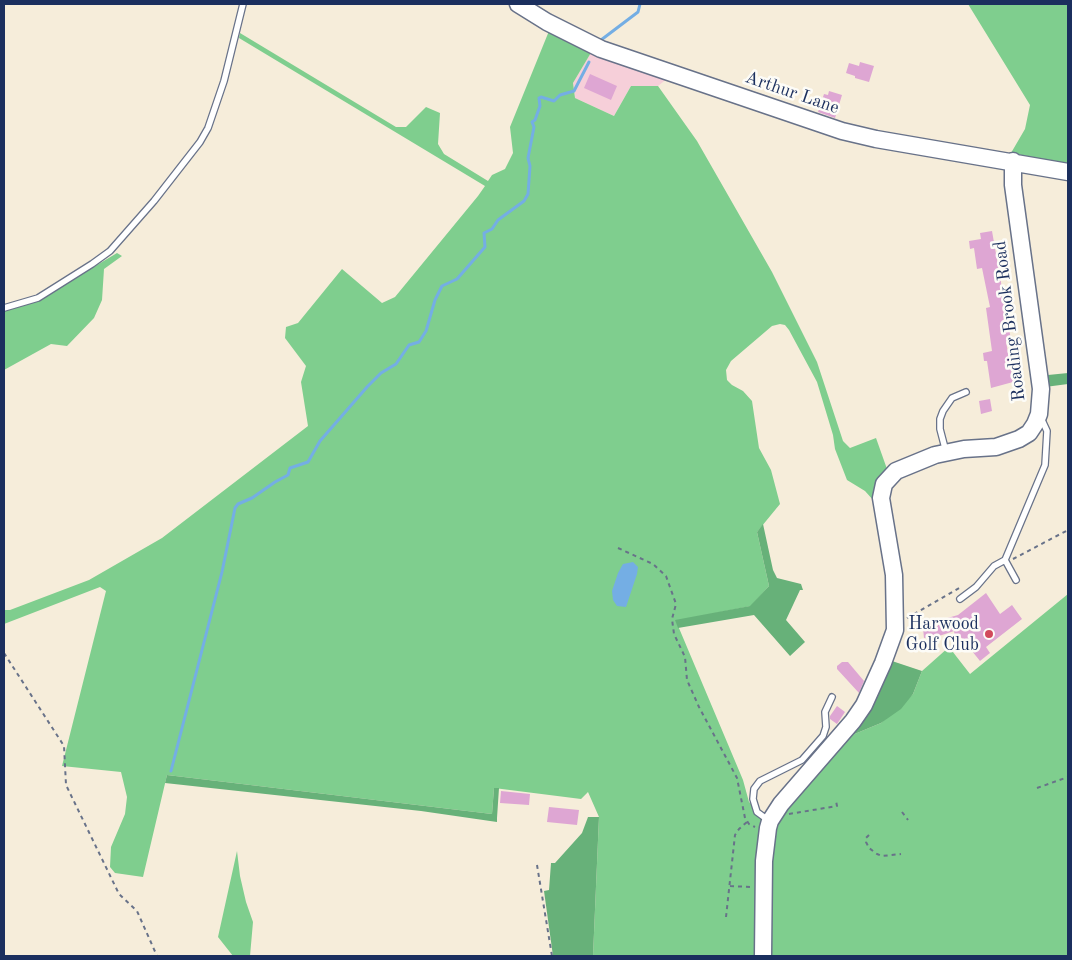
<!DOCTYPE html>
<style>
body{margin:0}
#map{position:relative;width:1072px;height:960px;overflow:hidden;background:#f6edda;font-family:"Old Standard TT",serif}
canvas{display:block}
.frame{position:absolute;inset:0;border:5px solid #1b2f5e;pointer-events:none}
</style>
<div id="map">
<canvas width="1072" height="960"></canvas>
<div class="frame"></div>
</div>
<script>
const c = document.querySelector('canvas').getContext('2d');
c.lineJoin = 'round';
function paint(path, color) {
  c.fillStyle = color;
  c.fill(path, 'evenodd');
}
function shape(rows) {
  const path = new Path2D();
  for (const r of rows) {
    path.moveTo(r[0], r[1]);
    for (let i = 2; i < r.length; i += 2) path.lineTo(r[i], r[i + 1]);
  }
  return path;
}
function stroke(path, color, width, dash) {
  c.strokeStyle = color;
  c.lineWidth = width;
  c.lineCap = dash ? 'butt' : 'round';
  c.setLineDash(dash || []);
  c.stroke(path);
}
function write(font, color, halo, rows, align = 'center') {
  c.font = font + ' "Old Standard TT",serif';
  c.lineWidth = 5;
  c.setLineDash([]);
  c.textBaseline = 'middle';
  c.strokeStyle = halo;
  c.fillStyle = color;
  for (const [text, x, y, turn = 0] of rows) {
    c.save();
    c.translate(x, y);
    c.rotate((+turn || 0) * Math.PI / 180);
    c.textAlign = isNaN(turn) ? turn : align;
    if (halo) c.strokeText(text, 0, 0);
    c.fillText(text, 0, 0);
    c.restore();
  }
}
paint(shape([
 [592,51,668,78,658,86,631,86,614,116,575,98,573,83]
]), '#f6cfd9');
paint(shape([
 [968,4,1068,4,1068,164,1011,153,1025,129,1030,105],
 [549,31,592,51,573,83,575,98,614,116,631,86,658,86,697,141,772,272,817,362,843,441,850,448,876,438,887,469,874,501,865,491,847,480,835,449,833,435,817,382,789,330,785,325,780,324,772,326,731,361,726,370,727,380,732,385,743,391,752,401,759,448,771,470,780,504,757,532,769,586,751,606,676,621,743,780,749,802,764,815,845,738,881,723,913,694,922,671,949,647,970,674,1068,594,1068,956,593,956,599,817,588,792,581,799,494,788,492,814,167,775,143,877,115,873,110,867,111,847,125,814,127,797,121,772,62,766,106,591,100,587,4,624,4,610,10,610,89,580,162,538,308,426,301,382,306,366,285,338,286,327,298,323,342,269,382,303,395,297,478,196,485,186,239,38,240,33,396,127,406,127,426,107,440,113,438,144,444,154,488,181,492,175,505,169,513,153,510,127],
 [117,253,122,256,104,269,102,300,94,318,67,346,51,344,4,370,4,310,37,301],
 [237,851,240,876,246,902,253,922,250,956,233,956,218,937]
]), '#7fce8e');
paint(shape([
 [1039,324,1048,375,1068,373,1068,384,1045,387],
 [763,524,773,570,777,578,801,584,803,590,800,590,786,620,805,642,790,656,754,615,678,628,675,620,750,606,769,586,757,532],
 [889,660,922,671,913,694,901,709,881,723,845,738],
 [167,775,492,814,494,788,499,788,497,818,497,822,421,811,165,783],
 [588,817,599,817,593,956,553,956,544,891,549,890,551,863,555,863,582,833]
]), '#67b179');
paint(shape([
 [633,562,638,567,637,574,626,607,617,606,613,600,612,591,618,573,623,564]
]), '#74aee4');
stroke(shape([
 [601,40,638,12,640,4],
 [171,771,222,572,235,508,238,504,252,498,275,482,288,475,290,468,308,462,320,441,367,387,381,373,396,364,409,345,419,342,426,331,435,300,442,286,457,279,485,247,484,233,492,229,498,220,524,201,528,194,530,166,528,158,534,127,532,122,535,120,540,106,539,98,541,97,554,101,560,95,574,91,589,62]
]), '#74aee4', 3);
paint(shape([
 [860,62,874,66,869,82,855,78,855,76,846,73,849,63,859,66],
 [590,74,617,86,611,100,584,88],
 [829,91,842,95,835,118,818,112,824,94,828,95],
 [992,231,1011,340,1006,341,1009,359,1012,358,1014,369,1011,369,1013,382,991,388,987,361,984,361,983,353,992,351,986,308,990,307,982,268,977,269,974,248,970,249,969,241,981,239,980,233],
 [990,399,992,411,981,414,979,401],
 [986,593,1000,614,1012,605,1022,619,986,647,990,653,980,661,960,636,955,637,954,631,939,636,924,638,923,628,938,626,937,621,958,615],
 [842,662,848,662,864,681,859,693,837,669,837,666],
 [837,706,845,712,837,724,830,719,830,716],
 [501,791,530,794,529,805,500,803],
 [549,807,579,810,577,825,547,822]
]), '#dea6d3');
const lane = shape([
 [4,308,38,298,92,264,110,251,154,201,200,142,208,128,224,81,243,4],
 [946,452,940,429,940,419,943,411,952,398,966,392],
 [1016,580,1005,560,1045,465,1047,431,1041,418],
 [960,599,976,587,994,566,1005,560],
 [768,820,757,812,753,799,754,789,760,781,802,760,823,736,826,727,825,712,832,697]
]);
const secondary = shape([
 [518,4,547,22,601,49,842,131,876,139,1068,172],
 [763,956,764,861,768,828,770,821,781,804,853,721,864,705,883,663,895,630,894,575,881,498,884,484,896,471,935,455,964,449,996,447,1019,439,1029,433,1035,424,1039,414,1041,389,1013,185,1013,161]
]);
stroke(lane, '#687289', 8);
stroke(secondary, '#687289', 19);
stroke(shape([
 [618,548,653,564,666,576,676,604,672,619,674,634,685,657,687,680,699,707,737,778,745,818,749,824,755,827],
 [1013,559,1068,530],
 [907,618,961,587],
 [4,653,64,746,66,785,119,894,137,911,157,956],
 [1037,788,1068,777],
 [902,812,908,820],
 [789,814,837,806,836,801],
 [869,835,866,838,866,842,869,848,877,854,882,856,901,854],
 [537,865,552,956],
 [730,886,751,887],
 [726,917,735,835,739,829,747,822]
]), '#687289', 2, [4, 4]);
stroke(lane, '#fff', 5.5);
stroke(secondary, '#fff', 16);
for (const [x, y, r, color] of [
 [989,634,5,"#d1495b"]
]) {
  const dot = new Path2D();
  dot.arc(x, y, r, 0, 2 * Math.PI);
  c.fillStyle = color;
  c.fill(dot);
  stroke(dot, '#fdfcf7', 2);
}
write('18px', '#1b2f5e', '#fdfcf7', [
 ["Arthur Lane",792,93,19],
 ["Roading Brook Road",1010,321,-97]
]);
write('18px', '#1b2f5e', '#fdfcf7', [
 ["Harwood",979,624],
 ["Golf Club",979,645]
], 'right');
</script>
